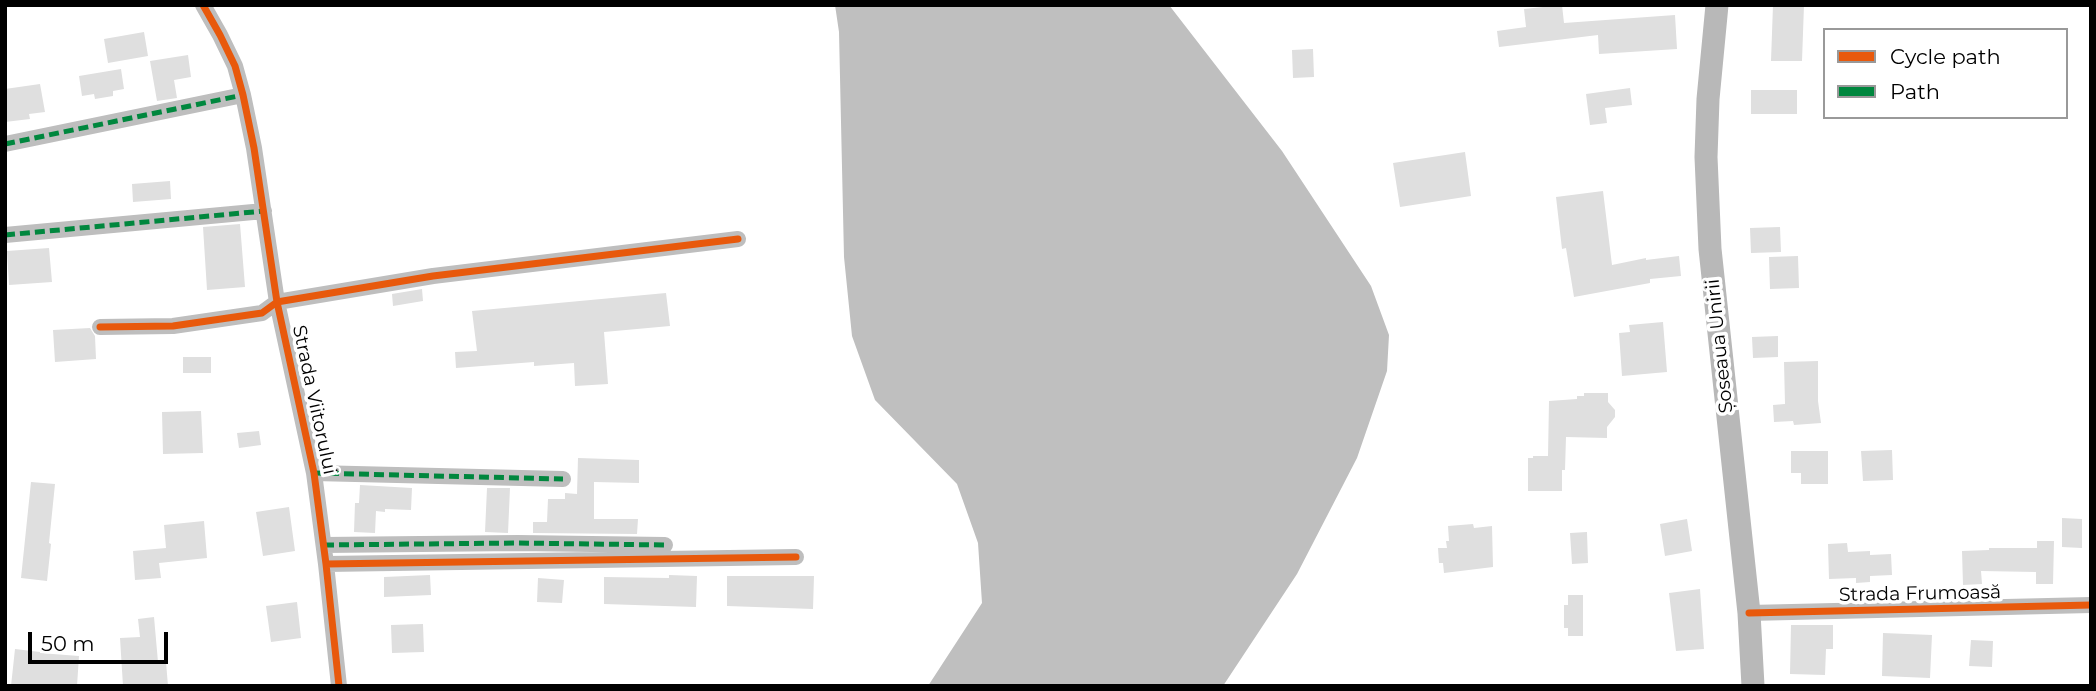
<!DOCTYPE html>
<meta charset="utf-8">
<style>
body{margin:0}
#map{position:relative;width:2096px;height:691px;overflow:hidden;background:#fff;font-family:Montserrat,sans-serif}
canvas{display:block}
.frame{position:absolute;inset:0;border:7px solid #000;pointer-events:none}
.legend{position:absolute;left:1823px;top:28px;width:245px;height:91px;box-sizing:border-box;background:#fff;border:2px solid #999;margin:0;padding:9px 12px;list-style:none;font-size:21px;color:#000}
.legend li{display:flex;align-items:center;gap:14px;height:35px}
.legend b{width:35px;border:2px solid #999}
.scale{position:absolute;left:28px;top:632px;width:140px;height:32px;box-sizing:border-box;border:4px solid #000;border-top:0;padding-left:9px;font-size:21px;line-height:24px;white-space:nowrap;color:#000;-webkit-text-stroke:5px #fff;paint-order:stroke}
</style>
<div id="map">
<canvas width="2096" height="691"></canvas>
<div class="frame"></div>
<ul class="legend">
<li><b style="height:9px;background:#e8590c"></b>Cycle path</li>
<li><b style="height:9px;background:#00873e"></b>Path</li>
</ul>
<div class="scale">50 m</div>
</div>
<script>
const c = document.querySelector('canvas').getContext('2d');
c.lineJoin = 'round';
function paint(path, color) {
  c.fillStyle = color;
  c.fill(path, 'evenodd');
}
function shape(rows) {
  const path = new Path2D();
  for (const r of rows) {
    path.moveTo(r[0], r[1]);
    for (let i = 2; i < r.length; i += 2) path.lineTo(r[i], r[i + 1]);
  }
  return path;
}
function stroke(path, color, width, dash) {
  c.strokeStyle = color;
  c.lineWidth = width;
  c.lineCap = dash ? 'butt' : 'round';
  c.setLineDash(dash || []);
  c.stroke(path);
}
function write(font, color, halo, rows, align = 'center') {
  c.font = font + ' Montserrat,sans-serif';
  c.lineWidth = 7;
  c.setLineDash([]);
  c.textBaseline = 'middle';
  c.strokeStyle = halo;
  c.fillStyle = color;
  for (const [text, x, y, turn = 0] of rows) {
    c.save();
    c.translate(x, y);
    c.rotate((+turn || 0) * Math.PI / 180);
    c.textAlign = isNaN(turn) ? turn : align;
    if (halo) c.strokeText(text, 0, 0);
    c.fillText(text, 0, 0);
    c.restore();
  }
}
paint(shape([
 [835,5,1169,5,1282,151,1371,286,1389,335,1387,371,1357,458,1297,574,1223,686,928,686,982,603,978,543,957,484,875,400,852,336,844,257,839,32]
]), '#bfbfbf');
paint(shape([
 [1562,5,1564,23,1675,15,1677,49,1599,54,1598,35,1499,47,1497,31,1526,27,1524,9],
 [1773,5,1804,5,1802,61,1771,61],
 [144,32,148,56,108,63,104,39],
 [1313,49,1314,77,1293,78,1292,50],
 [188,55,191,77,174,80,177,98,157,101,150,61],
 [121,69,124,89,113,91,113,96,95,99,94,94,82,96,79,76],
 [40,84,45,112,29,114,30,119,5,122,5,89],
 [1630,88,1632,105,1605,108,1607,123,1590,125,1586,94],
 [1751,90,1797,90,1797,114,1751,114],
 [1465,152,1471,196,1400,207,1393,163],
 [170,181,171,199,133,202,132,184],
 [1603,191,1612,265,1646,258,1646,260,1679,256,1681,276,1650,279,1650,283,1574,297,1566,248,1562,249,1556,197],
 [240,224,245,287,207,290,203,227],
 [1780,227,1781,252,1751,253,1750,228],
 [49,248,52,282,9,285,7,251],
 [1798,256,1799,288,1770,289,1769,257],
 [422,289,423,301,393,306,392,294],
 [666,293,670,326,604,332,608,384,575,386,574,363,534,366,534,362,456,368,455,352,477,351,472,311],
 [1663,322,1667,372,1622,376,1619,333,1630,332,1629,325],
 [90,328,95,336,96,359,55,362,53,330],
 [1778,336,1778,357,1753,358,1752,337],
 [183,357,211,357,211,373,183,373],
 [1818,361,1818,401,1821,423,1794,425,1793,421,1774,422,1773,405,1785,404,1784,362],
 [1584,393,1608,393,1608,402,1615,410,1615,417,1607,427,1607,438,1566,437,1565,470,1562,470,1562,491,1528,491,1528,458,1533,458,1533,456,1548,456,1549,401,1577,399,1577,396,1584,396],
 [201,411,203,453,163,454,162,412],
 [259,431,261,445,239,448,237,433],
 [1892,450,1893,480,1863,481,1861,451],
 [1791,451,1828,451,1828,484,1801,484,1801,473,1791,473],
 [578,458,639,460,639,483,594,482,594,519,638,519,637,534,533,533,533,522,547,522,548,499,565,499,565,493,577,494],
 [31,482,55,484,49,543,51,544,47,581,21,578],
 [360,485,412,488,411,510,385,509,385,512,376,511,375,533,354,532,355,503,359,503],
 [487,488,510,488,508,533,485,532],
 [289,507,295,551,263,556,256,512],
 [2062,518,2082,519,2082,548,2062,547],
 [1687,519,1692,551,1665,556,1660,524],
 [204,521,207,558,159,563,161,578,135,580,133,551,166,548,164,525],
 [1473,524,1474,528,1492,526,1493,567,1444,573,1443,563,1439,563,1438,548,1447,548,1446,541,1449,541,1448,526],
 [1587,532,1588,563,1572,564,1570,533],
 [2037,541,2054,541,2053,584,2036,584,2036,572,1981,571,1982,584,1963,585,1962,551,1989,550,1989,548,2037,548],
 [1847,543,1848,552,1870,551,1870,555,1891,554,1892,575,1870,576,1870,582,1856,583,1856,578,1829,579,1828,544],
 [430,575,431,595,384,597,384,577],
 [669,575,697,576,696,607,604,604,604,577,669,578],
 [727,576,814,576,813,609,727,606],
 [538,578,564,580,562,603,537,602],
 [1700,589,1704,649,1676,651,1669,593],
 [1568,595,1583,595,1583,636,1568,636,1568,628,1564,628,1564,605,1568,605],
 [297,602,301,638,271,642,266,606],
 [154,617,158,662,166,662,168,686,123,686,120,638,140,637,138,619],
 [423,624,424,652,392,653,391,625],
 [1791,625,1833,625,1833,649,1826,649,1825,675,1790,674],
 [1883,633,1932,635,1930,678,1882,676],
 [1971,640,1993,641,1992,667,1969,666],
 [15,649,40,652,40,653,79,656,77,686,11,686]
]), '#dfdfdf');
stroke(shape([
 [203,5,220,35,235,66,243,95,254,148,277,302,314,473,326,564,339,686],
 [5,144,243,95],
 [5,235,264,211],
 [100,327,173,326,262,313,277,302,433,276,738,239],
 [314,473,563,479],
 [324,545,518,543,665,545],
 [326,564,796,557],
 [1749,613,2091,605]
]), '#bebebe', 16);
stroke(shape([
 [1717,5,1708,99,1706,157,1710,249,1749,613,1753,686]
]), '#b8b8b8', 23);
stroke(shape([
 [5,144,243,95],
 [5,235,264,211],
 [314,473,563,479],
 [324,545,518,543,665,545]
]), '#00873e', 5, [10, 5]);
stroke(shape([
 [203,5,220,35,235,66,243,95,254,148,277,302,314,473,326,564,339,686],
 [100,327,173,326,262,313,277,302,433,276,738,239],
 [326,564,796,557],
 [1749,613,2091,605]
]), '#e8590c', 7);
write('19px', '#000', '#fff', [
 ["Șoseaua Unirii",1720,346,-96],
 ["Strada Viitorului",314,400,78],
 ["Strada Frumoasă",1920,594,-1]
]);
</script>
